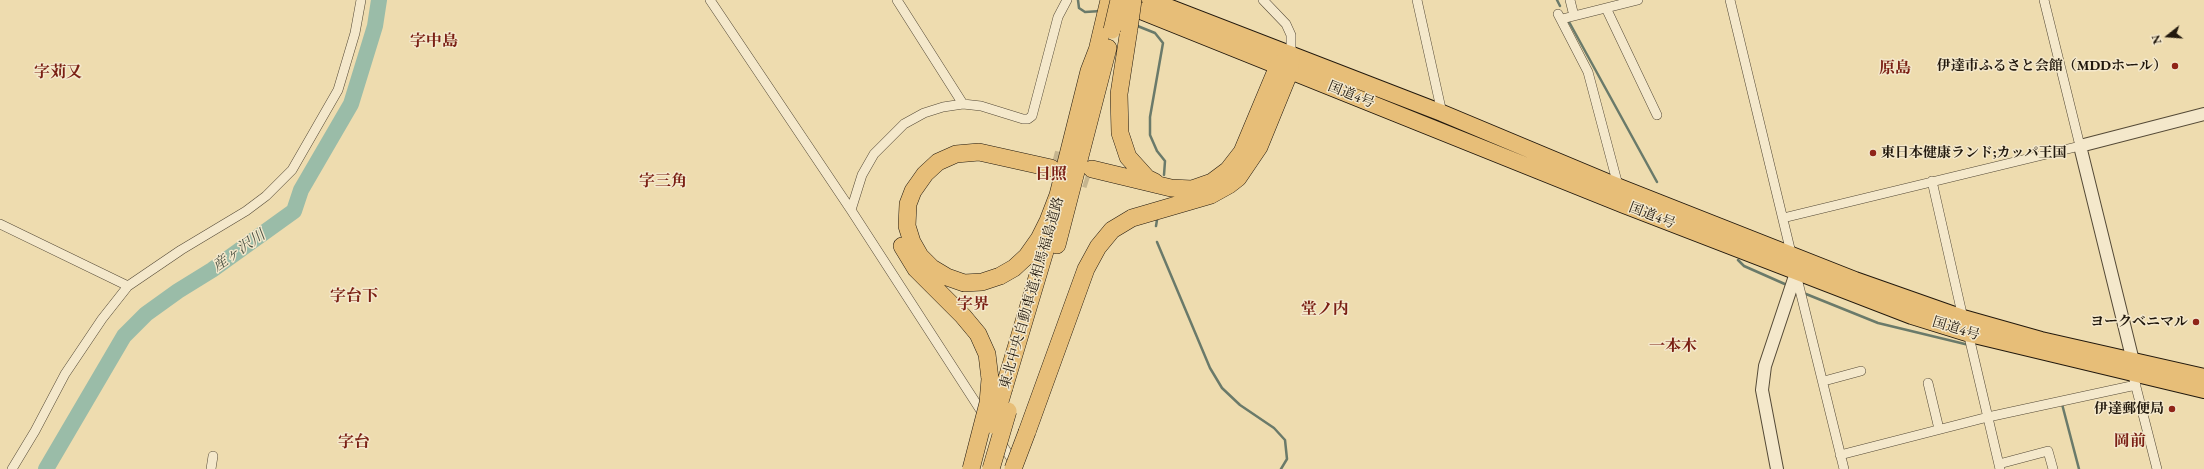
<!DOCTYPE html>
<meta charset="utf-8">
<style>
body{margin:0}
#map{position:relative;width:2204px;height:469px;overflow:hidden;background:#eedcaf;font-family:"EB Garamond",serif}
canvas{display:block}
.north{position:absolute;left:2148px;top:16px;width:40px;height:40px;-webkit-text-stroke:3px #f4e8cb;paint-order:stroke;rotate:253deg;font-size:11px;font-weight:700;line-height:16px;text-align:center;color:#21180d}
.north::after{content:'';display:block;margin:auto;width:14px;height:18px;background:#21180d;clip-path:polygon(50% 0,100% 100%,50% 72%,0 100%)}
</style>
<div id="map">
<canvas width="2204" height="469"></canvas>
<div class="north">N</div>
</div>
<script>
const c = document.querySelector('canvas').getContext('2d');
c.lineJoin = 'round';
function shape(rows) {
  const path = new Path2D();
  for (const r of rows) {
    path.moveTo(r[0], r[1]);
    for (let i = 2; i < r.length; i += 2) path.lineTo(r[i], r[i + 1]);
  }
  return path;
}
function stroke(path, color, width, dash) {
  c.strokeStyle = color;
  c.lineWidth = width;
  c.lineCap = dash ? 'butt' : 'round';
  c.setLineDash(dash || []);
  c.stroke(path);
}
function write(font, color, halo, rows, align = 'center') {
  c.font = font + ' "EB Garamond","Noto Serif JP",serif';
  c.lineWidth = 3;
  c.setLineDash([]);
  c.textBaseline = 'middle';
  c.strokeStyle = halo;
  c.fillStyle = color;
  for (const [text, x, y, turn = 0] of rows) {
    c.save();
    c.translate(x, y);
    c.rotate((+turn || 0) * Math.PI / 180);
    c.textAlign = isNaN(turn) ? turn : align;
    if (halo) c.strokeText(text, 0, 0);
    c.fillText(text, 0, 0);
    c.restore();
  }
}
stroke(shape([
 [1078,0,1079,8,1085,12,1101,11],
 [1557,0,1560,6],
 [1568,20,1657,182],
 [1135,25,1155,33,1163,43,1150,117,1150,135,1157,151,1165,161,1164,175],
 [1156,226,1157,220],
 [1157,242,1210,368,1222,388,1240,405,1274,428,1285,440,1287,459,1281,469],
 [1738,260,1744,266,1787,285],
 [1806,294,1878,323,1969,345],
 [2062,404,2079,469]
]), '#6a7a6a', 2.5);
stroke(shape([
 [46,469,124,336,146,314,178,291,212,270,294,211,301,190,351,104,375,26,379,0]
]), '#9abca8', 16);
stroke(shape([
 [1053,159,1080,166],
 [1061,171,1089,180]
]), '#c5b58f', 17, [17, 8]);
const minor = shape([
 [710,0,851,210,985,417],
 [897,0,963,104],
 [1263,0,1286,24,1291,35,1291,55],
 [1417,0,1442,113],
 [1570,0,1574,16],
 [1730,0,1792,257],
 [1606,8,1657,115],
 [1558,14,1588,72,1619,189],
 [1562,19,1638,0],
 [1932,181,1963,318],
 [851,210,862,175,874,154,904,124,924,113,943,107,963,104,981,106,1023,119,1028,119,1032,116,1058,17,1067,0],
 [1783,218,2080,146,2044,0],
 [0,224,128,286],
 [1796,274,1844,469],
 [1970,334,1970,341,2000,469],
 [2134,379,2157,469],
 [1824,381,1861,371],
 [1928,383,1939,429],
 [999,440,1015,464],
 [1840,455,1988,417,2136,385],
 [1999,464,2048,451,2053,469],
 [12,469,35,431,65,374,102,319,128,286,181,250,246,211,266,196,292,170,338,90,355,33,361,0],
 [211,469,213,456]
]);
const tertiary = shape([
 [2133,361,2080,146,2204,114],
 [1777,469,1762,390,1765,366,1796,273]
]);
const trunk = shape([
 [1150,0,1442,113,1619,187,1855,280,1963,318,2041,340,2204,377],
 [1121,3,1624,205,1912,316,1970,334,2204,390]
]);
const motorway = shape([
 [1129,29,1119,94,1120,133,1128,157,1147,178,1155,182],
 [1096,55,1109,0],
 [1051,168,979,152,956,154,938,162,925,174,913,191,908,204,907,226,912,242,920,256,932,268,947,277,964,283,982,282,1000,276,1014,268,1027,256,1039,239,1048,221,1058,195,1089,71,1099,45],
 [1092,169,1171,188,1192,189,1212,182,1228,170,1242,152,1278,66,1291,55],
 [1057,245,1108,48],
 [902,246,916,269,963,316,978,334,987,354,990,379],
 [1004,388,1052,228],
 [1027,432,1086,269,1098,247,1112,230,1132,218,1211,195,1229,185,1238,178,1259,147,1290,71,1291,55]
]);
stroke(minor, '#544936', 10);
stroke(tertiary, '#544936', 14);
stroke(trunk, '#21180d', 18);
stroke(motorway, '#21180d', 18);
stroke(minor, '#f4e8cb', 9);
stroke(tertiary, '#f4e8cb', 12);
stroke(trunk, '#e7be78', 16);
stroke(motorway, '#e7be78', 17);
const motorwayBridge = shape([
 [1129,29,1133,0],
 [1112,30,1119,0],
 [993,425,1004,388],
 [971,469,988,403,990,379],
 [991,469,1008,411],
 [1013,469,1027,432]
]);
stroke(motorwayBridge, '#21180d', 18, []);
stroke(motorwayBridge, '#e7be78', 17);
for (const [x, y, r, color] of [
 [2175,66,4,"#8f2418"],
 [1873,153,4,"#8f2418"],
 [2196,322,4,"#8f2418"],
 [2172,409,4,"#8f2418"]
]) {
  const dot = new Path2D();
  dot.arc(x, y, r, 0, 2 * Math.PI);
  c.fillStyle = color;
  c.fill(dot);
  stroke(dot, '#f4e8cb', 1.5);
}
write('bold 14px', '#21180d', '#f4e8cb', [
 ["伊達市ふるさと会館（MDDホール）",2167,66],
 ["東日本健康ランド;カッパ王国",1881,153,"left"],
 ["ヨークベニマル",2188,322],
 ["伊達郵便局",2164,409]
], 'right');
write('14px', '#21180d', '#f4e8cb', [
 ["国道4号",1351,95,22],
 ["国道4号",1652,216,21],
 ["東北中央自動車道;相馬福島道路",1032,293,-74],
 ["国道4号",1956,329,17]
]);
write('italic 15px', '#4b5143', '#f4e8cb', [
 ["産ヶ沢川",239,251,-35]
]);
write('bold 16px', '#7a1f14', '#f4e8cb', [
 ["字中島",434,42],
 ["原島",1895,69],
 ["字苅又",58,73],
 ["日照",1051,175],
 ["字三角",663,182],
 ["字台下",354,297],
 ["字界",973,305],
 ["堂ノ内",1325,310],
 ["一本木",1673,347],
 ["岡前",2130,442],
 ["字台",354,443]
]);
</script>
